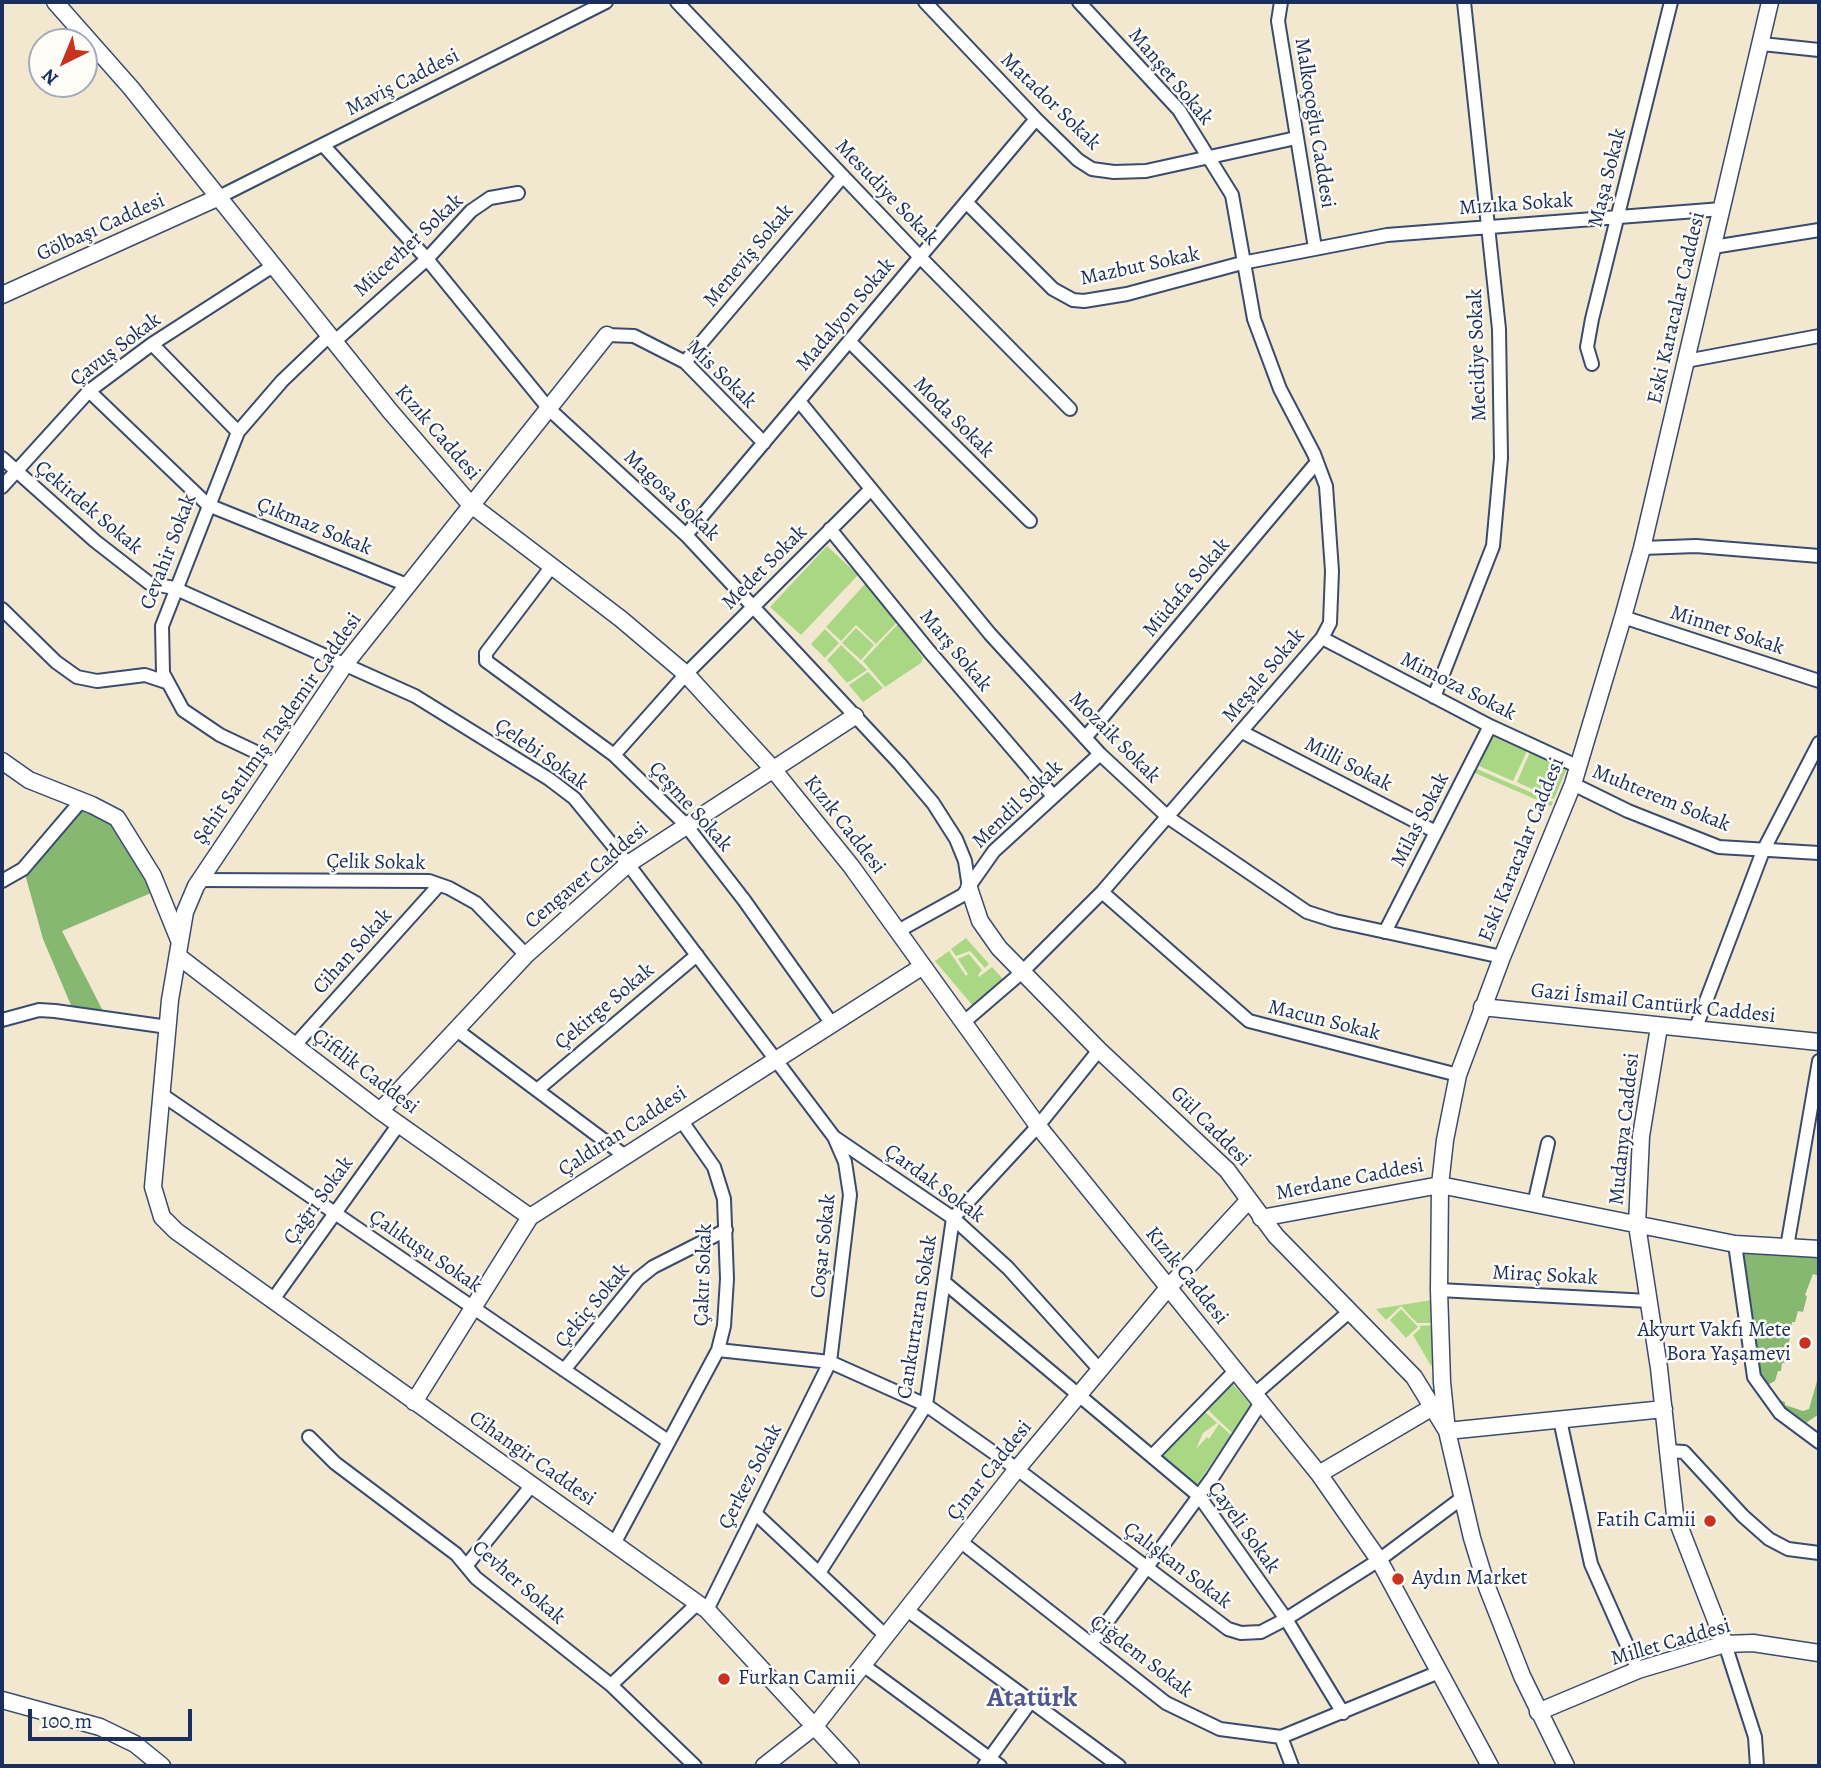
<!DOCTYPE html>
<meta charset="utf-8">
<style>
body{margin:0}
#map{position:relative;width:1821px;height:1768px;overflow:hidden;background:#f2e8cf;font-family:Alegreya,serif}
canvas{display:block}
.frame{position:absolute;inset:0;border:4px solid #1b2f5e;pointer-events:none}
.north{position:absolute;left:28px;top:28px;width:70px;height:70px;box-sizing:border-box;background:#fdfcf7;border:2px solid #a3aaba;border-radius:50%;rotate:223deg;font-size:19px;font-weight:700;line-height:28px;text-align:center;color:#1b2f5e}
.north::after{content:'';display:block;margin:auto;width:24px;height:32px;background:#c8321e;clip-path:polygon(50% 0,100% 100%,50% 72%,0 100%)}
.scale{position:absolute;left:28px;top:1709px;width:164px;height:32px;box-sizing:border-box;border:4px solid #1b2f5e;border-top:0;padding-left:9px;font-size:21px;line-height:24px;white-space:nowrap;color:#1b2f5e;-webkit-text-stroke:5px #fdfcf7;paint-order:stroke}
</style>
<div id="map">
<canvas width="1821" height="1768"></canvas>
<div class="frame"></div>
<div class="north">N</div>
<div class="scale">100 m</div>
</div>
<script>
const c = document.querySelector('canvas').getContext('2d');
c.lineJoin = 'round';
function paint(path, color) {
  c.fillStyle = color;
  c.fill(path, 'evenodd');
}
function shape(rows) {
  const path = new Path2D();
  for (const r of rows) {
    path.moveTo(r[0], r[1]);
    for (let i = 2; i < r.length; i += 2) path.lineTo(r[i], r[i + 1]);
  }
  return path;
}
function stroke(path, color, width, dash) {
  c.strokeStyle = color;
  c.lineWidth = width;
  c.lineCap = dash ? 'butt' : 'round';
  c.setLineDash(dash || []);
  c.stroke(path);
}
function write(font, color, halo, rows, align = 'center') {
  c.font = font + ' Alegreya,serif';
  c.lineWidth = 5;
  c.setLineDash([]);
  c.textBaseline = 'middle';
  c.strokeStyle = halo;
  c.fillStyle = color;
  for (const [text, x, y, turn = 0] of rows) {
    c.save();
    c.translate(x, y);
    c.rotate((+turn || 0) * Math.PI / 180);
    c.textAlign = isNaN(turn) ? turn : align;
    if (halo) c.strokeText(text, 0, 0);
    c.fillText(text, 0, 0);
    c.restore();
  }
}
paint(shape([
 [827,546,858,575,801,635,770,607],
 [865,584,897,622,876,644,856,625,841,641,826,627],
 [898,624,923,658,921,663,885,687,863,661],
 [856,628,874,645,861,660,842,643],
 [825,629,839,643,825,658,811,644],
 [841,645,867,670,847,683,827,660],
 [868,672,883,688,863,702,849,685],
 [1492,736,1527,751,1513,781,1479,766],
 [1530,752,1567,768,1554,799,1517,782],
 [1477,769,1553,802,1551,806,1475,773],
 [966,938,989,964,985,968,970,951,956,956,951,949],
 [949,951,966,976,968,974,958,959,969,954,982,970,978,975,979,977,992,967,1004,980,973,1006,935,961],
 [1432,1300,1432,1323,1417,1323,1401,1306,1386,1320,1376,1309],
 [1401,1309,1418,1327,1406,1338,1390,1320],
 [1433,1325,1434,1361,1431,1366,1413,1335,1421,1328,1419,1326],
 [1231,1382,1251,1405,1232,1433,1206,1408],
 [1204,1411,1217,1423,1203,1433,1196,1449,1207,1437,1209,1439,1219,1424,1231,1435,1196,1486,1161,1455]
]), '#a9d784');
paint(shape([
 [89,809,106,817,124,839,151,893,62,931,104,1013,73,1010,43,939,25,874,80,810],
 [1741,1250,1819,1256,1819,1276,1813,1274,1805,1295,1807,1296,1803,1312,1798,1311,1795,1322,1792,1322,1786,1363,1782,1363,1781,1371,1778,1371,1775,1381,1763,1387,1759,1376],
 [1819,1374,1819,1414,1803,1425,1772,1397,1785,1402,1785,1405,1803,1411,1809,1409]
]), '#86b872');
const minor = shape([
 [677,2,920,257,1070,409],
 [925,2,1036,119,1078,160,1092,169,1114,172,1146,171,1296,138],
 [1281,2,1278,21,1315,248],
 [1762,44,1819,50],
 [323,145,427,259,549,409,686,535,900,764,933,803,956,839,965,861,969,888],
 [217,198,606,2],
 [966,202,1053,289,1073,300,1084,301,1127,294,1242,263,1387,235,1722,209],
 [1713,247,1819,230],
 [607,335,634,336,685,362,764,443],
 [849,341,1030,521],
 [334,342,427,259,471,211,490,198,518,193],
 [152,344,238,432],
 [1686,361,1819,336],
 [685,362,843,176],
 [1592,364,1587,347,1592,319,1671,2],
 [89,391,208,505,407,585],
 [799,401,990,634,1100,754,1169,818,1307,912,1335,921,1502,957],
 [2,458,95,541,149,583,174,588,415,696,549,779,574,798,628,864,834,1137,953,1218,1008,1268,1100,1370],
 [2,487,89,391,152,344,273,266],
 [830,529,929,651,1053,796],
 [686,535,1036,119],
 [1642,548,1696,546,1819,556],
 [552,566,486,653,486,661,614,755,685,824,744,900,832,1024],
 [2,609,56,662,77,677,97,681,145,675,166,682],
 [1623,617,1819,681],
 [1322,638,1490,726,1579,767],
 [1434,697,1493,546,1501,458,1499,329,1464,2],
 [1242,732,1436,832],
 [1085,738,1317,462],
 [614,755,686,674,871,489],
 [277,762,220,735,183,710,163,673,162,626,238,432,282,381,329,336],
 [1573,784,1628,811,1719,847,1819,853],
 [199,880,429,881,449,888,476,903,526,955],
 [2,881,23,869,81,801],
 [1102,892,1249,1021,1458,1075],
 [898,931,963,895,994,851,1100,754],
 [1385,932,1490,726],
 [2,1020,39,1010,55,1011,168,1027],
 [964,1022,1021,973,1102,892,1322,638,1330,623,1332,571,1326,486,1314,454,1280,389,1254,319,1232,195,1179,110,1079,2],
 [1695,1030,1763,851,1819,743],
 [458,1031,625,1156],
 [295,1045,439,885],
 [537,1090,697,955],
 [161,1094,668,1441],
 [1534,1204,1548,1143],
 [1735,1244,1754,1377,1780,1413,1819,1442],
 [1787,1247,1819,1061],
 [944,1282,1199,1496,1286,1619,1343,1713],
 [1439,1290,1649,1301],
 [272,1301,399,1124],
 [718,1350,830,1362,926,1405,1017,1469,1228,1629,1241,1633,1261,1632,1286,1619,1379,1560,1462,1498],
 [564,1370,638,1279,653,1267,726,1230],
 [1256,1393,1349,1312],
 [1560,1420,1591,1564,1638,1670],
 [309,1437,335,1463,456,1554,476,1578,611,1685,695,1766],
 [1668,1451,1684,1452,1743,1516,1769,1539,1788,1549,1819,1553],
 [1152,1456,1236,1370],
 [755,1513,886,1636],
 [960,1541,1166,1703,1220,1729,1281,1737,1439,1672],
 [615,1542,718,1350,724,1326,727,1279,724,1199,714,1167,681,1120],
 [466,1566,532,1485],
 [819,1573,926,1405,953,1218,1038,1126,1099,1050],
 [707,1610,830,1362,850,1195,845,1162,835,1139],
 [907,1610,1119,1766],
 [1091,1644,1212,1478,1262,1401],
 [1725,1644,1755,1737,1757,1766],
 [863,1665,1000,1766],
 [611,1685,698,1603],
 [1281,1737,1292,1766],
 [984,1766,1031,1701]
]);
const tertiary = shape([
 [55,2,131,88,390,411,470,504,621,619,686,674,772,768,851,866,1038,1126,1319,1474,1379,1560,1490,1766],
 [2,295,217,198],
 [607,335,346,663,196,886,185,912,170,1000,153,1187,162,1217,176,1231,707,1610,851,1766],
 [2,761,29,780,92,805,117,818,153,876,179,940],
 [969,888,980,921,999,948,1099,1050,1227,1170,1276,1236,1414,1377,1447,1431,1664,1409],
 [178,956,380,1111,530,1217],
 [1482,1007,1819,1042],
 [1659,1027,1641,1136,1637,1225,1659,1368,1675,1515,1725,1644],
 [380,1111,526,955,628,864,855,716],
 [1261,1218,1440,1185,1735,1244,1819,1249],
 [414,1402,530,1217,923,966],
 [1319,1474,1443,1401],
 [2,1700,100,1727,135,1744,162,1766],
 [1538,1712,1638,1670,1725,1644,1753,1643,1819,1653],
 [764,1766,815,1726,1017,1469,1168,1288,1248,1201],
 [1566,1766,1522,1676,1487,1587,1472,1538,1447,1431,1442,1382,1439,1290,1440,1185,1445,1140,1458,1075,1502,957,1573,784,1623,617,1642,548,1770,2]
]);
stroke(minor, '#3b4b6f', 16);
stroke(tertiary, '#3b4b6f', 19);
stroke(minor, '#fff', 12);
stroke(tertiary, '#fff', 16);
for (const [x, y, r, color] of [
 [1805,1343,7,"#c8321e"],
 [1710,1521,7,"#c8321e"],
 [1398,1579,7,"#c8321e"],
 [724,1679,7,"#c8321e"]
]) {
  const dot = new Path2D();
  dot.arc(x, y, r, 0, 2 * Math.PI);
  c.fillStyle = color;
  c.fill(dot);
  stroke(dot, '#fdfcf7', 2.5);
}
write('21px', '#1b2f5e', '#fdfcf7', [
 ["Manşet Sokak",1170,77,50],
 ["Maviş Caddesi",403,83,-27],
 ["Matador Sokak",1050,102,44],
 ["Malkoçoğlu Caddesi",1314,123,81],
 ["Maşa Sokak",1608,178,-76],
 ["Mesudiye Sokak",886,193,46],
 ["Mızıka Sokak",1516,205,-4],
 ["Gölbaşı Caddesi",101,228,-24],
 ["Mücevher Sokak",409,246,-43],
 ["Meneviş Sokak",749,256,-50],
 ["Mazbut Sokak",1140,267,-12],
 ["Eski Karacalar Caddesi",1677,308,-77],
 ["Madalyon Sokak",846,315,-50],
 ["Çavuş Sokak",116,350,-37],
 ["Mecidiye Sokak",1478,355,-92],
 ["Mis Sokak",721,375,44],
 ["Moda Sokak",953,418,45],
 ["Kızık Caddesi",437,433,49],
 ["Magosa Sokak",671,496,43],
 ["Çekirdek Sokak",88,508,40],
 ["Çıkmaz Sokak",314,527,22],
 ["Cevahir Sokak",169,552,-69],
 ["Medet Sokak",765,568,-45],
 ["Müdafa Sokak",1187,588,-50],
 ["Minnet Sokak",1727,631,18],
 ["Marş Sokak",955,651,50],
 ["Meşale Sokak",1264,676,-50],
 ["Mimoza Sokak",1458,687,27],
 ["Şehit Satılmış Taşdemir Caddesi",278,729,-55],
 ["Mozaik Sokak",1114,738,45],
 ["Çelebi Sokak",541,755,35],
 ["Milli Sokak",1348,765,27],
 ["Muhterem Sokak",1661,799,22],
 ["Mendil Sokak",1018,805,-44],
 ["Çeşme Sokak",690,807,48],
 ["Milas Sokak",1421,820,-63],
 ["Kızık Caddesi",844,825,52],
 ["Eski Karacalar Caddesi",1522,850,-68],
 ["Çelik Sokak",376,863,1],
 ["Cengaver Caddesi",587,876,-40],
 ["Cihan Sokak",353,952,-48],
 ["Gazi İsmail Cantürk Caddesi",1653,1004,6],
 ["Çekirge Sokak",605,1007,-40],
 ["Macun Sokak",1324,1021,14],
 ["Çiftlik Caddesi",365,1072,37],
 ["Gül Caddesi",1210,1127,45],
 ["Mudanya Caddesi",1625,1129,-84],
 ["Çaldıran Caddesi",623,1132,-33],
 ["Merdane Caddesi",1350,1180,-11],
 ["Çardak Sokak",934,1184,36],
 ["Çağrı Sokak",319,1201,-54],
 ["Coşar Sokak",824,1246,-84],
 ["Çalıkuşu Sokak",425,1252,34],
 ["Çakır Sokak",704,1275,-88],
 ["Kızık Caddesi",1186,1276,51],
 ["Miraç Sokak",1545,1276,3],
 ["Çekiç Sokak",593,1306,-50],
 ["Cankurtaran Sokak",918,1317,-81],
 ["Cihangir Caddesi",532,1459,35],
 ["Çınar Caddesi",990,1471,-51],
 ["Çerkez Sokak",751,1477,-63],
 ["Çayeli Sokak",1243,1528,54],
 ["Çalışkan Sokak",1177,1566,37],
 ["Cevher Sokak",518,1583,41],
 ["Millet Caddesi",1671,1643,-16],
 ["Çiğdem Sokak",1141,1657,37]
]);
write('21px', '#1b2f5e', '#fdfcf7', [
 ["Akyurt Vakfı Mete",1791,1331],
 ["Bora Yaşamevi",1791,1355],
 ["Fatih Camii",1696,1521],
 ["Aydın Market",1412,1579,"left"],
 ["Furkan Camii",738,1679,"left"]
], 'right');
write('bold 28px', '#50598e', '#fdfcf7', [
 ["Atatürk",1032,1699]
]);
</script>
